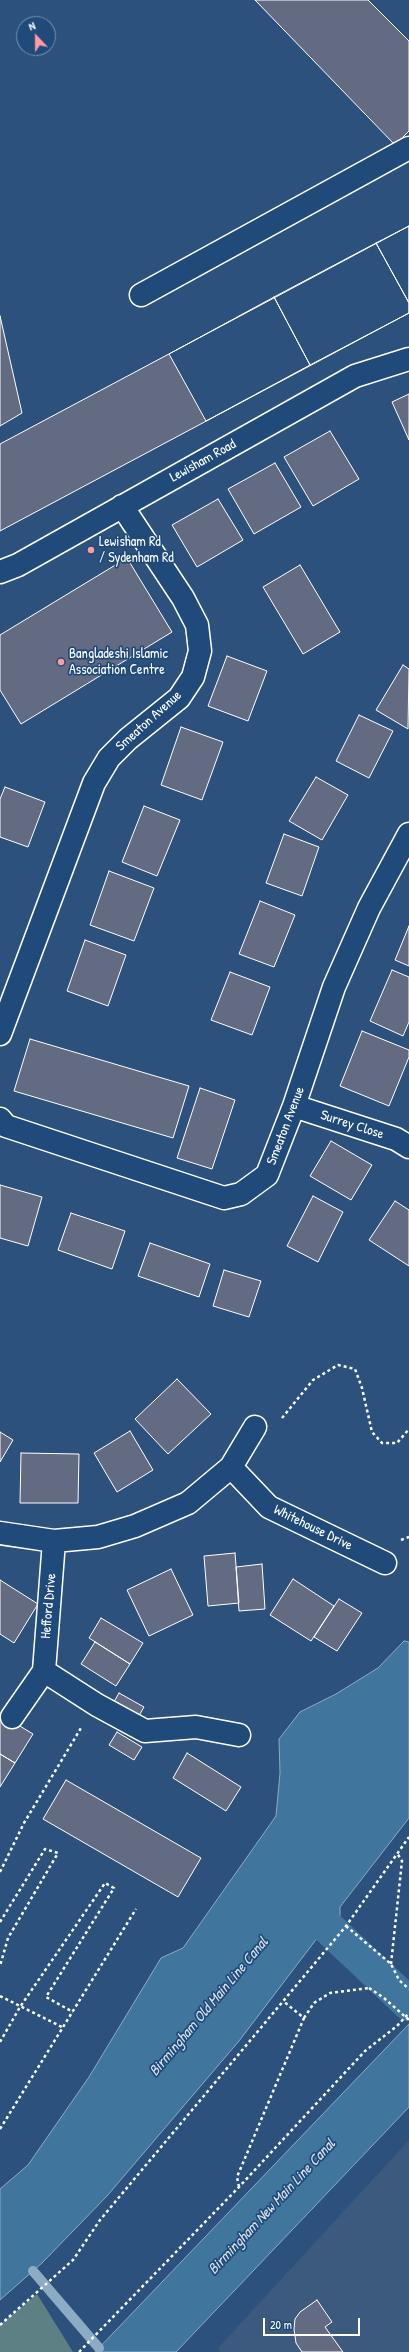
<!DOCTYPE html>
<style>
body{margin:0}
#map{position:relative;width:409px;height:2352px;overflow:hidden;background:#2c517c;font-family:"Patrick Hand",sans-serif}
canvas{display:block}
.north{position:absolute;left:16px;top:16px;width:40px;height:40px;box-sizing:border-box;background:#1f4a7a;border:1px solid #7992af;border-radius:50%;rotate:338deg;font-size:11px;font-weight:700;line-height:16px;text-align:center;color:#fff}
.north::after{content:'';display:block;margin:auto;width:14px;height:18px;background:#ff9aa2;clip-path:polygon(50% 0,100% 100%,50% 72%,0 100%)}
.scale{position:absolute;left:263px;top:2318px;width:97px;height:18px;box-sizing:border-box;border:2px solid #fff;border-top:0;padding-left:5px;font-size:12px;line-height:14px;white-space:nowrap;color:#fff;-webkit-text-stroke:3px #1f4a7a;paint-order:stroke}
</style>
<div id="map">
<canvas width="409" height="2352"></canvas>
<div class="north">N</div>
<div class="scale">20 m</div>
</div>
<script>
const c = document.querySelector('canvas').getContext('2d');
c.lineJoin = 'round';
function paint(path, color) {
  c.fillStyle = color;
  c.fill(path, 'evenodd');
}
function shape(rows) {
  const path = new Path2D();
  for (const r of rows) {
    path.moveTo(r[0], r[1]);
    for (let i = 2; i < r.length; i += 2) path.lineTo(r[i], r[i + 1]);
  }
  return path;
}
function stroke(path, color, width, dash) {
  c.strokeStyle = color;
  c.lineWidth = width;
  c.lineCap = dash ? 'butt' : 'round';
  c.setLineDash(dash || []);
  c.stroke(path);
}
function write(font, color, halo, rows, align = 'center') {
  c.font = font + ' "Patrick Hand",sans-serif';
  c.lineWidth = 3.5;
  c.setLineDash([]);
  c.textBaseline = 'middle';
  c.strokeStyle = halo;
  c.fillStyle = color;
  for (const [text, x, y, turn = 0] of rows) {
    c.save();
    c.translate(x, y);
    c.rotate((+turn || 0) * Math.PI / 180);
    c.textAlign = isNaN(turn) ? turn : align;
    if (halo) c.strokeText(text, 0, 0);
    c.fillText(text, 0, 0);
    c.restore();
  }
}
paint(shape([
 [409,2140,409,2352,220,2352,218,2348]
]), '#3c597e');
paint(shape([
 [37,2294,73,2352,0,2352,0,2325]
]), '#5c8084');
const water = shape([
 [404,1641,409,1642,409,1818,340,1907,340,1923,328,1937,318,1937,239,2041,107,2196,42,2263,0,2300,0,2189,28,2165,89,2077,161,1958,183,1948,276,1816,280,1773,279,1739,300,1712,336,1694,378,1668,404,1641],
 [409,2024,409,2107,176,2352,95,2352,409,2024]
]);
paint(water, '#40759d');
stroke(water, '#8cacc4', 1);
stroke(shape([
 [33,2271,99,2348]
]), '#8cacc4', 10);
stroke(shape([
 [299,1900,409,2004]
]), '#40759d', 34);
const building = shape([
 [255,0,368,0,409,41,409,131,395,145,255,0],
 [409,226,409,313,0,531,0,444,409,226],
 [409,226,409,303,376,243,409,226],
 [376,243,409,303,409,313,310,365,274,297,376,243],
 [274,297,310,365,206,421,169,354,274,297],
 [0,316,22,413,0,426,0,316],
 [409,394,409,440,392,402,409,394],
 [330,431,359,479,313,506,284,457,330,431],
 [275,463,301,507,254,534,228,489,275,463],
 [218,499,243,540,197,567,172,525,218,499],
 [127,558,172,632,21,724,0,690,0,635,127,558],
 [300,565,340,632,303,654,263,587,300,565],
 [227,656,267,671,248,721,208,706,227,656],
 [403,665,409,669,408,729,376,710,403,665],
 [359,715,393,731,369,778,336,761,359,715],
 [181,727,223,742,202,800,161,785,181,727],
 [316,777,348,795,322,840,289,821,316,777],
 [5,787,45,802,28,847,0,837,0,799,5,787],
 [144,806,180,820,157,876,122,862,144,806],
 [284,834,319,847,302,896,266,883,284,834],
 [109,871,154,888,134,941,90,925,109,871],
 [260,901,295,915,274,967,239,954,260,901],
 [409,926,409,966,395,960,409,926],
 [85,940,126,955,108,1006,67,991,85,940],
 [392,970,409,977,409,1022,403,1036,370,1021,392,970],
 [230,972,270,987,252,1035,211,1020,230,972],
 [362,1031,409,1050,409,1057,389,1106,340,1086,362,1031],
 [30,1039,189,1086,173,1138,14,1091,30,1039],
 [200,1088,235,1100,212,1169,177,1158,200,1088],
 [331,1141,372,1165,351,1200,310,1176,331,1141],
 [0,1185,42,1197,28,1246,0,1238,0,1185],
 [313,1196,343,1212,318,1262,287,1246,313,1196],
 [395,1201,409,1210,409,1266,369,1240,395,1201],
 [71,1213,125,1231,112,1269,58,1250,71,1213],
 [150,1243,210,1264,199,1297,138,1276,150,1243],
 [224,1270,261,1281,249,1317,213,1306,224,1270],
 [177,1379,211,1414,168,1454,135,1419,177,1379],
 [130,1431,153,1470,117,1492,94,1453,130,1431],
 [0,1432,13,1440,0,1462,0,1432],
 [21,1453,79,1454,78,1503,20,1503,21,1453],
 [235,1553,239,1603,208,1606,204,1556,235,1553],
 [262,1564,265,1609,239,1611,236,1567,262,1564],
 [171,1569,193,1615,149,1636,127,1590,171,1569],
 [293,1579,334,1606,311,1641,270,1615,293,1579],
 [0,1580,38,1604,14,1643,0,1634,0,1580],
 [339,1599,362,1613,337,1651,314,1637,339,1599],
 [101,1618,143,1643,130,1664,89,1638,101,1618],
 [95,1642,130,1664,116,1686,81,1664,95,1642],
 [119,1693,144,1707,136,1721,111,1707,119,1693],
 [0,1714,33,1734,15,1763,0,1754,0,1714],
 [117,1732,142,1747,134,1760,109,1745,117,1732],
 [187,1753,241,1787,226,1811,173,1778,187,1753],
 [0,1754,15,1763,0,1787,0,1754],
 [66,1780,201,1858,178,1897,43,1819,66,1780],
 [317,2300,332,2322,325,2327,343,2352,302,2352,296,2343,294,2329,295,2319,300,2312,317,2300]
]);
paint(building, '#626b82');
stroke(building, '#fff', 1);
const minor = shape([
 [141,295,409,148],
 [0,572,18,565,355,376,409,359],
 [0,1034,94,783,109,758,128,739,179,698,193,677,200,651,197,625,183,598,122,506],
 [294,1106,396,1139,409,1147],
 [0,1119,6,1126,224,1198,241,1194,267,1175,294,1106,334,987,369,908,409,834],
 [231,1467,269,1507,385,1563],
 [0,1533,54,1541,98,1537,135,1526,188,1503,231,1467,255,1427],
 [44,1671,97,1705,145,1731,196,1727,239,1735],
 [12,1717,44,1671,54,1541]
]);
stroke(minor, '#fff', 25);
stroke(shape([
 [282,1418,313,1380,338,1365,355,1369,362,1388,372,1432,382,1443,397,1443,409,1429],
 [401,1540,409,1537],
 [0,1872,24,1823,81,1728],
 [0,1922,45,1849,58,1853,8,1938,0,1966],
 [346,1926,391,1964,399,1980,409,1989],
 [391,1964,402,1861,397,1853],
 [0,1996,62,2027],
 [304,2018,314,2003,330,1993,369,1988],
 [0,2042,20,2007,105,1883,114,1888,46,1997,73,2012],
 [0,2129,136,1909],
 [239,2187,237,2177,304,2018,283,2001],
 [0,2325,73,2260,100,2220,346,1926,409,1837],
 [79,2352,239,2187,365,2051,397,2026,409,2013]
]), '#fff', 2.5, [3, 3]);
stroke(minor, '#1f4a7a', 22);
stroke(shape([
 [369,1988,384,1998,409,2020]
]), '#fff', 2.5, [3, 3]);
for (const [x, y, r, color] of [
 [91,550,4,"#ff9aa2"],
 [61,662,4,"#ff9aa2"]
]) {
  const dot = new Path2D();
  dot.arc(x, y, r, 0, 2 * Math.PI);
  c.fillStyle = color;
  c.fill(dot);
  stroke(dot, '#1f4a7a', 1.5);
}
write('14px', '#fff', '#1f4a7a', [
 ["Lewisham Road",203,461,-29],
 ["Smeaton Avenue",149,721,-42],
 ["Surrey Close",352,1125,18],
 ["Smeaton Avenue",286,1126,-69],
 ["Whitehouse Drive",313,1528,26],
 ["Hefford Drive",49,1606,-85]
]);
write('14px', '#fff', '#1f4a7a', [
 ["Lewisham Rd",99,542],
 ["/ Sydenham Rd",99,558],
 ["Bangladeshi Islamic",69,654],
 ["Association Centre",69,670]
], 'left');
write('italic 15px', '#d9e3eb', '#1f4a7a', [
 ["Birmingham Old Main Line Canal",209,2007,-50],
 ["Birmingham New Main Line Canal",272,2207,-47]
]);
</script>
